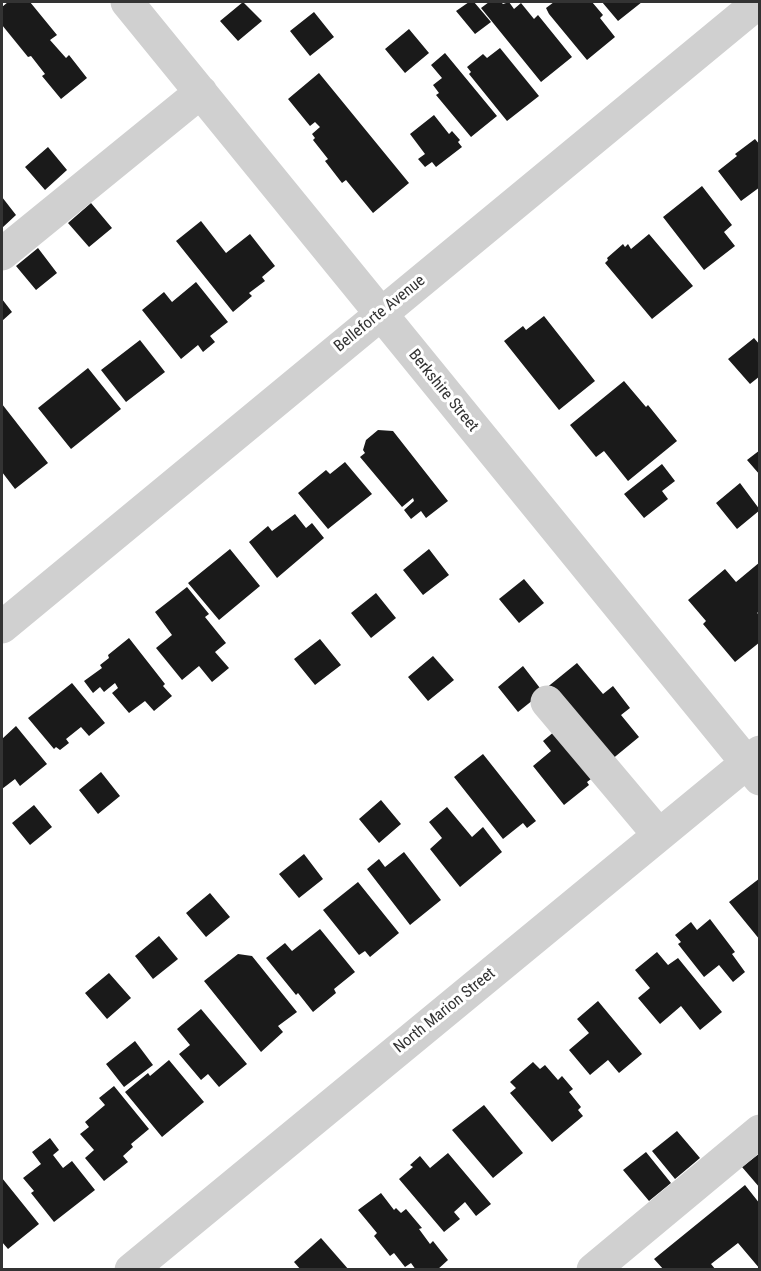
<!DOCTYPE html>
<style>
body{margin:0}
#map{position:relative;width:761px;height:1271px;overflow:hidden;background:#fff;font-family:"Roboto Condensed",sans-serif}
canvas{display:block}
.frame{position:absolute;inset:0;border:3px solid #333;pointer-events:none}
</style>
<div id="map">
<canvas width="761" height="1271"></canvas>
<div class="frame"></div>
</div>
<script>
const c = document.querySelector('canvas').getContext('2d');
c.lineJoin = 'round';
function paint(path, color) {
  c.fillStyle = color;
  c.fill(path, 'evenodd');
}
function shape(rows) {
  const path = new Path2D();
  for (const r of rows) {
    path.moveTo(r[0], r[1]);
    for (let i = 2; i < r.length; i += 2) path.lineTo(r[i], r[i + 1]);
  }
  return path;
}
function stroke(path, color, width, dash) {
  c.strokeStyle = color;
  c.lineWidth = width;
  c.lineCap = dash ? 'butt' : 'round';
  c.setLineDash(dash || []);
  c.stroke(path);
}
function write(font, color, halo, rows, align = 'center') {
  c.font = font + ' "Roboto Condensed",sans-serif';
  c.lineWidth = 6;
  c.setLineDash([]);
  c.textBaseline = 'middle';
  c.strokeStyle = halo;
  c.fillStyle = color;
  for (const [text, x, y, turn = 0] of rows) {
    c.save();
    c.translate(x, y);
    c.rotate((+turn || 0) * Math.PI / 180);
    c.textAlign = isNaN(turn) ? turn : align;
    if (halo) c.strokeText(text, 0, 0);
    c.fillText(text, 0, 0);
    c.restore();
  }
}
paint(shape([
 [8,2,30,2,57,35,50,40,66,58,69,55,87,78,61,99,42,76,45,74,31,56,28,57,2,25,2,7],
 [243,2,262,21,238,41,220,21],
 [469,2,474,2,491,22,475,34,456,11],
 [489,2,501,2,503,4,509,2,514,9,521,3,534,19,538,15,572,57,541,82,481,8],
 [554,2,592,2,603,15,600,18,615,37,587,60,549,14,546,8],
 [602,2,642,2,618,21],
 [314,12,334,37,310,56,290,31],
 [409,29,429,53,405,73,385,49],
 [500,48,539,96,507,121,469,74,471,72,467,67,483,54,487,58],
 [445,53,497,116,471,137,436,95,439,93,433,85,442,78,431,65],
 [319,73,409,183,373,213,346,180,342,183,325,161,328,159,313,140,315,138,312,134,320,127,315,122,310,126,288,99],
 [434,115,449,134,452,131,460,140,458,142,462,147,436,167,432,162,425,167,418,159,425,154,410,134],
 [755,139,760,145,760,187,741,201,718,171,737,156,735,154],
 [48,147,67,170,45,190,25,167],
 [702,186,732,225,724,232,735,246,704,270,663,217],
 [2,197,16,215,2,228],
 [91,203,112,228,89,247,68,223],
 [201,221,226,253,250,234,275,266,262,277,265,281,249,293,252,296,233,312,176,241],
 [649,234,693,286,652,319,605,263,608,260,607,258,623,244,625,247,628,244,631,249],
 [38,248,57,273,36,290,16,266],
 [196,282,228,322,210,336,215,342,203,352,198,345,181,359,142,310,164,292,172,302],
 [2,299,12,312,2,321],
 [544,316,595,381,559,410,504,341,523,326,526,330],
 [754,338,760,345,760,376,750,384,728,359],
 [140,340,165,372,126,402,101,370],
 [88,368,121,409,71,449,38,408],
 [624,381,646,407,648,405,677,441,628,481,604,451,596,457,570,425],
 [2,404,48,463,15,489,2,472],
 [378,430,393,431,448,501,426,518,421,511,411,519,404,510,414,501,413,498,402,507,360,457,365,453,363,450,366,440],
 [760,450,760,475,747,460],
 [345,462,372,494,328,529,298,493,326,470,330,474],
 [662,464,675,481,662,491,668,499,644,518,624,494],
 [740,483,760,510,737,529,716,503],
 [295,514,306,528,312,523,324,538,277,578,249,542,268,526,272,531],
 [230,549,260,586,219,620,188,583],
 [429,549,449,575,423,595,403,570],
 [760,562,760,611,757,613,760,615,760,642,735,662,703,624,706,621,688,600,725,569,736,582],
 [524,579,544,603,519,623,499,599],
 [187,587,209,614,205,617,226,643,215,652,229,668,212,682,199,666,182,680,156,648,172,635,155,612],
 [376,593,396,618,371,638,351,613],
 [129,638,165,684,163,686,172,696,154,711,145,701,129,713,112,693,118,688,115,683,104,692,100,687,93,693,84,681,102,668,100,665,109,658,108,655],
 [320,639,341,665,315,685,294,659],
 [433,656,454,680,428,701,408,677],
 [577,663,603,694,613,686,630,708,621,715,639,737,605,765,545,689],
 [523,666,543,692,518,712,498,687],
 [72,683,105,723,89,736,81,727,66,739,69,743,60,750,56,747,54,749,28,718],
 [16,726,47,764,20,786,15,779,2,789,2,739],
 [561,726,599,773,587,782,589,785,564,805,533,766,551,751,543,741],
 [483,754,536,821,527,828,523,823,503,839,454,777],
 [101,772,120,796,98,814,79,790],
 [381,800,401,824,379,843,359,819],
 [34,805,52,827,30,845,12,823],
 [447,807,472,837,483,827,502,852,460,887,430,849,442,838,429,822],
 [404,852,441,900,410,925,367,869,379,859,385,867],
 [304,854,323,879,299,898,279,874],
 [760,878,760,940,729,902],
 [358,882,399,933,370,957,365,951,359,955,323,910],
 [210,893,230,917,206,937,186,913],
 [710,919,735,952,732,954,745,972,733,982,719,965,704,977,678,944,681,942,675,935,691,922,697,930],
 [320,929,355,972,334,989,336,993,313,1012,298,993,296,995,266,958,285,943,292,951],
 [159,936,178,959,153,979,135,956],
 [657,952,668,965,678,958,722,1012,700,1030,681,1006,660,1024,638,998,650,988,635,970],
 [238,954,252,956,297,1012,278,1026,283,1032,261,1052,204,981],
 [109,973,131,998,107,1019,85,993],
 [598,1001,642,1054,619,1073,608,1060,590,1075,569,1050,589,1033,577,1019],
 [201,1009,247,1064,219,1087,208,1074,201,1080,179,1054,190,1045,177,1029],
 [135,1041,153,1065,124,1087,106,1064],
 [169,1060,204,1102,162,1137,125,1092,148,1073,150,1076],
 [533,1062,540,1069,545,1065,558,1080,562,1076,573,1089,569,1092,581,1107,578,1110,583,1116,552,1142,510,1093,516,1088,510,1082],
 [114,1086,149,1129,131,1144,133,1147,123,1156,128,1162,104,1181,85,1158,94,1150,80,1134,89,1127,85,1122,105,1105,99,1098],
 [484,1105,523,1153,493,1178,452,1130],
 [677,1131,700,1158,675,1179,652,1151],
 [50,1138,59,1150,53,1155,63,1168,72,1161,95,1190,54,1222,31,1193,34,1191,23,1178,41,1164,32,1152],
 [646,1152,671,1183,649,1201,623,1170],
 [448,1153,491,1204,476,1216,465,1202,454,1212,460,1219,444,1232,399,1179,413,1167,410,1165,420,1156,430,1168],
 [760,1153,760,1188,742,1167],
 [2,1178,39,1224,8,1249,2,1242],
 [745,1185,760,1204,760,1269,738,1243,711,1264,716,1270,664,1270,654,1259],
 [381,1193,394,1210,396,1208,401,1213,406,1209,422,1228,419,1229,430,1244,433,1241,448,1260,437,1270,416,1270,411,1263,405,1267,394,1253,390,1256,374,1236,377,1233,358,1210],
 [321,1238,349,1270,301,1270,294,1262]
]), '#1a1a1a');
stroke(shape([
 [127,2,760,779],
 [2,254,201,92],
 [2,627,759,2],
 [547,702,659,835],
 [131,1270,760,752],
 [593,1270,760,1131]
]), '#d0d0d0', 33);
write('16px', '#333', '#fff', [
 ["Belleforte Avenue",380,314,-39],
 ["Berkshire Street",443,391,51],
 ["North Marion Street",445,1011,-39]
]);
</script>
